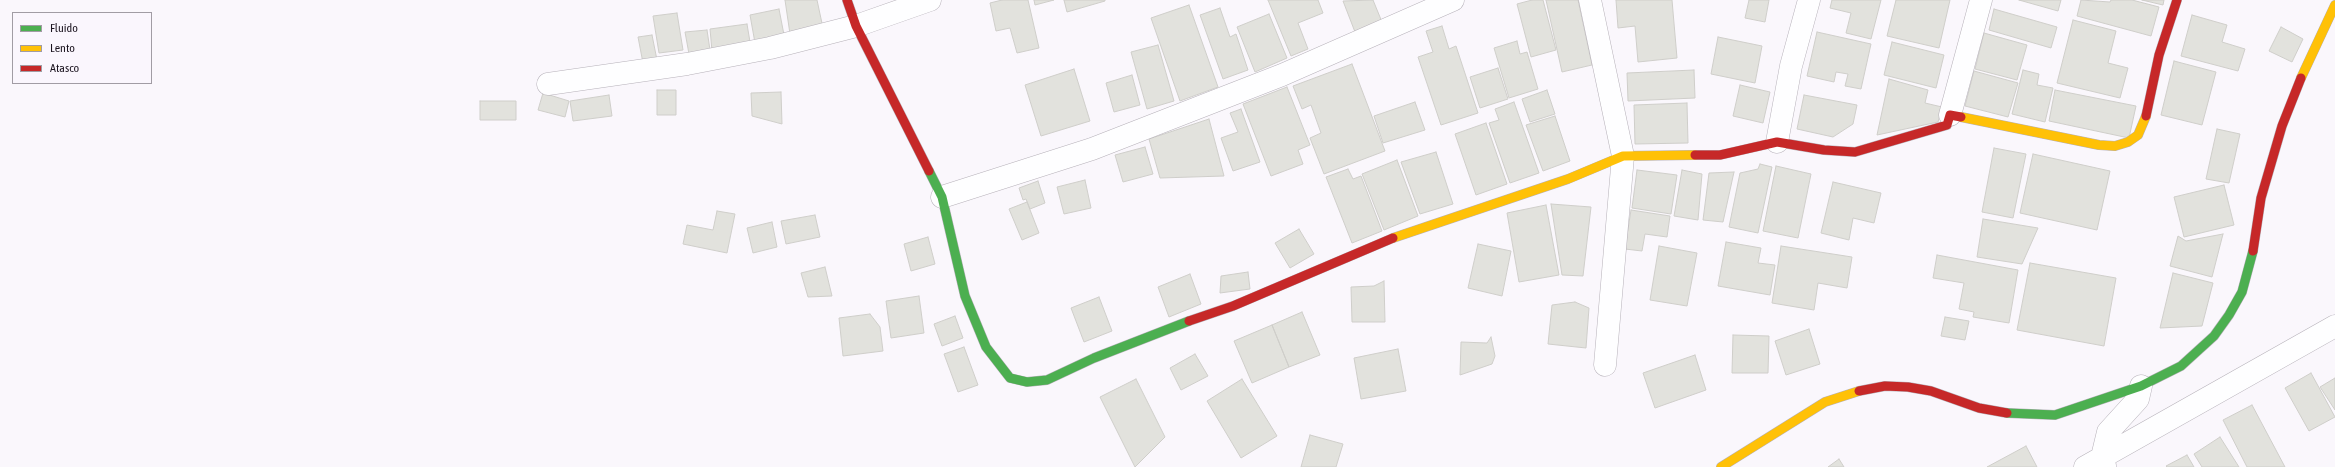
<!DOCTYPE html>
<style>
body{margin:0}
#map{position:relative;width:2335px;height:467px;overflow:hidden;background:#faf7fc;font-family:"Asap Condensed",sans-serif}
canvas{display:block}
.legend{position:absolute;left:12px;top:12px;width:140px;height:72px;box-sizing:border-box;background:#faf6fd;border:1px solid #a19ca4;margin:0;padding:5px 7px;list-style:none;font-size:12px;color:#1b141f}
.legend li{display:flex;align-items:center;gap:8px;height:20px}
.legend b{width:20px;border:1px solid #a19ca4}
</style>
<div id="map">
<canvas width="2335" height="467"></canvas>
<ul class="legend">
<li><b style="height:5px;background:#4caf50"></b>Fluido</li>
<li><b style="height:5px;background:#ffc107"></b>Lento</li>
<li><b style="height:5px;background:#c62828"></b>Atasco</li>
</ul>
</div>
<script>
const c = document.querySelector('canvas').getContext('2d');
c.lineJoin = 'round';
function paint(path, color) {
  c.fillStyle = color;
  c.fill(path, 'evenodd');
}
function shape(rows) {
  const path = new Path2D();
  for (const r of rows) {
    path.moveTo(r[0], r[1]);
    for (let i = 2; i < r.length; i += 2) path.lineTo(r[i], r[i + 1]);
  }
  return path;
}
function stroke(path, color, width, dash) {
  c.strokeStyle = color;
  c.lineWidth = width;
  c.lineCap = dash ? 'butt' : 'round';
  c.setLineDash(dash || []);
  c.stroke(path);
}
const building = shape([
 [785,0,817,0,823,28,790,34,785,0],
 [1002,0,1028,0,1039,48,1017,53,1010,28,996,31,990,3,1002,0],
 [1034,0,1054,0,1035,5,1034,0],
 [1064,0,1105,0,1105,1,1067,12,1064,0],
 [1268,0,1318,0,1323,13,1298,23,1308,49,1291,56,1268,0],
 [1373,0,1382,22,1355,32,1343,1,1373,0],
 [1532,0,1543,0,1556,50,1531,57,1517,4,1532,0],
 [1546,0,1578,0,1592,65,1562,72,1546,0],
 [1616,0,1672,0,1677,58,1638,62,1635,26,1618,28,1616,0],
 [1749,0,1769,0,1765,22,1745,18,1749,0],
 [1832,0,1881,0,1871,39,1846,33,1851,13,1830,8,1832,0],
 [1896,0,1950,0,1939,48,1887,36,1896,0],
 [2019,0,2061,0,2058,11,2019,0],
 [2081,0,2110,2,2111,0,2132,0,2159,7,2151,36,2077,16,2081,0],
 [2142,0,2164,0,2163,5,2142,0],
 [1189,5,1218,87,1180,101,1151,18,1189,5],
 [1220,8,1230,37,1236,34,1248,70,1223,79,1200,15,1220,8],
 [779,9,785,40,755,43,750,15,779,9],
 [1994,9,2057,27,2051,48,1989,30,1994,9],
 [677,13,683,50,659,53,653,16,677,13],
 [1269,14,1287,58,1255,72,1237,27,1269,14],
 [2192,15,2227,25,2222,42,2245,49,2238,71,2181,56,2192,15],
 [2073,20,2116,31,2108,63,2128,68,2120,98,2057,83,2073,20],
 [747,24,750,42,712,51,710,29,747,24],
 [1442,26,1449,49,1456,46,1478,113,1441,125,1418,57,1433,52,1426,31,1442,26],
 [2281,27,2303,39,2292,62,2269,51,2281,27],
 [707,30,710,50,689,54,685,32,707,30],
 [1817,32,1871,44,1861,89,1845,86,1848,74,1836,72,1834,82,1807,76,1817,32],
 [1984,33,2027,45,2017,80,1975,69,1984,33],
 [652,35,657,60,643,63,638,37,652,35],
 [1718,37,1762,46,1755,83,1711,74,1718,37],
 [1517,41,1520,54,1527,52,1538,89,1509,98,1494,48,1517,41],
 [1892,42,1944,55,1936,88,1884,75,1892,42],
 [1158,45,1174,101,1147,109,1131,52,1158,45],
 [2174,61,2216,72,2202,125,2161,115,2174,61],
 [1352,64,1385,151,1324,174,1310,138,1321,133,1311,105,1302,109,1293,86,1352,64],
 [1498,68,1508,99,1480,108,1470,77,1498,68],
 [1074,69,1090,121,1041,136,1025,85,1074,69],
 [1694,70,1695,98,1628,101,1627,73,1694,70],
 [2023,70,2039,74,2037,85,2053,88,2045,122,2012,114,2023,70],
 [1974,71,2018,83,2008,117,1965,106,1974,71],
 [1132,75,1140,105,1114,112,1106,83,1132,75],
 [1889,79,1928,90,1925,103,1942,107,1938,122,1877,135,1889,79],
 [1740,85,1770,92,1763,123,1733,116,1740,85],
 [1287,87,1310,145,1298,150,1303,164,1271,176,1243,104,1287,87],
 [657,90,676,90,676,115,657,115,657,90],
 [1547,90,1555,114,1530,122,1522,99,1547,90],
 [2055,90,2136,106,2129,138,2049,121,2055,90],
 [781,92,782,124,752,116,751,93,781,92],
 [543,93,569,101,565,117,538,110,543,93],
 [609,95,612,116,573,121,570,101,609,95],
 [1804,95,1857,105,1853,124,1833,137,1797,129,1804,95],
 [480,101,516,101,516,120,480,120,480,101],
 [1415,102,1425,130,1383,143,1374,116,1415,102],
 [1514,102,1539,173,1510,183,1489,123,1499,120,1495,109,1514,102],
 [1687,103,1688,143,1635,144,1634,105,1687,103],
 [1241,109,1260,162,1233,171,1221,138,1238,132,1230,113,1241,109],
 [1555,116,1570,161,1543,171,1526,125,1555,116],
 [1209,119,1224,176,1160,178,1149,139,1209,119],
 [1486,123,1507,184,1476,195,1455,134,1486,123],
 [2217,129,2240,134,2229,183,2206,179,2217,129],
 [1145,147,1153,174,1123,182,1115,155,1145,147],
 [1994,148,2026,154,2013,218,1982,212,1994,148],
 [1436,152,1453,204,1420,214,1401,162,1436,152],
 [2033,154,2110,171,2097,230,2020,213,2033,154],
 [1397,160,1418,216,1384,230,1362,174,1397,160],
 [1760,164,1772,167,1758,233,1729,227,1740,173,1758,169,1760,164],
 [1776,166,1811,174,1798,238,1763,231,1776,166],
 [1348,169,1353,179,1361,176,1382,231,1352,243,1326,177,1348,169],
 [1637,170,1677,175,1671,214,1632,208,1637,170],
 [1682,170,1702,174,1698,220,1674,216,1682,170],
 [1734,172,1723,222,1703,220,1709,173,1734,172],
 [1085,180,1091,208,1064,214,1057,187,1085,180],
 [1038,181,1045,203,1030,209,1026,199,1023,200,1019,188,1038,181],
 [1833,182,1881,193,1874,223,1853,218,1849,240,1821,233,1833,182],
 [2224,185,2234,225,2184,237,2174,197,2224,185],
 [1027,202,1039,233,1022,240,1009,209,1027,202],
 [1551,204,1591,207,1583,276,1562,275,1551,204],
 [1546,205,1559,275,1519,282,1507,213,1546,205],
 [1631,210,1670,216,1667,237,1645,234,1642,251,1625,249,1631,210],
 [717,211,735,214,727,253,683,244,687,225,713,230,717,211],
 [815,215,820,237,786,244,781,221,815,215],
 [1983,219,2038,228,2022,264,1977,257,1983,219],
 [772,222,777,247,753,253,747,228,772,222],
 [1299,229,1314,254,1290,268,1275,243,1299,229],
 [2223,234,2212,277,2170,266,2178,236,2186,241,2223,234],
 [928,237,935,264,911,271,904,244,928,237],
 [1726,242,1761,248,1758,263,1775,265,1770,295,1718,286,1726,242],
 [1478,244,1511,251,1502,296,1468,288,1478,244],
 [1659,246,1697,253,1687,306,1650,300,1659,246],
 [1781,246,1852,257,1847,288,1818,283,1814,310,1772,303,1781,246],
 [1937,255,2018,270,2009,323,1973,317,1974,312,1959,309,1964,283,1933,278,1937,255],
 [2030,263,2116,278,2104,346,2017,330,2030,263],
 [825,267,832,296,808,297,801,273,825,267],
 [1248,272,1250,289,1220,293,1221,276,1248,272],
 [2173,273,2213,283,2202,326,2160,328,2173,273],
 [1190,274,1201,304,1169,317,1158,287,1190,274],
 [1384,281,1385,322,1352,322,1351,287,1374,286,1384,281],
 [919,296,924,333,891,338,886,301,919,296],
 [1099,297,1112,331,1084,342,1071,308,1099,297],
 [1575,302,1589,308,1586,348,1548,344,1552,305,1575,302],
 [1302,312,1320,355,1289,367,1272,325,1302,312],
 [870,314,880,327,883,351,843,356,839,318,870,314],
 [955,316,963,338,942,346,934,324,955,316],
 [1945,317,1969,321,1965,340,1941,336,1945,317],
 [1272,325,1289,367,1252,383,1234,341,1272,325],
 [1809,329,1820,364,1786,375,1775,341,1809,329],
 [1733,335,1769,336,1768,373,1732,373,1733,335],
 [1491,337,1495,356,1492,364,1460,375,1461,342,1487,343,1491,337],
 [964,347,978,385,958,392,944,354,964,347],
 [1398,349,1406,391,1361,399,1354,358,1398,349],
 [1195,354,1208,376,1181,390,1170,368,1195,354],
 [1695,355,1706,390,1655,408,1643,373,1695,355],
 [2311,373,2335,417,2309,431,2285,388,2311,373],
 [2335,378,2335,410,2320,387,2335,378],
 [1136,379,1165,437,1135,467,1100,397,1136,379],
 [1242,379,1277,436,1241,458,1207,401,1242,379],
 [2252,405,2285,467,2247,467,2223,420,2252,405],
 [1310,435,1343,444,1336,467,1301,467,1310,435],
 [2220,437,2239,467,2202,467,2194,454,2220,437],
 [2026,446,2037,467,1987,467,2026,446],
 [2187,455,2194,467,2167,467,2166,466,2187,455],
 [1839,459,1844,467,1828,467,1839,459]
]);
paint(building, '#e2e2dd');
stroke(building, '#cfceca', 1);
const street = shape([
 [1590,0,1623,156,1605,365],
 [548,84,687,64,770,48,856,26,930,0],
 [1950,115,1981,0],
 [1777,142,1791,66,1809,0],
 [942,197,1092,149,1282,75,1453,0],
 [2105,466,2102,457,2108,432,2138,399,2141,386],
 [2085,467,2335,326]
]);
const fast = shape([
 [929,171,942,197,965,296,986,347,1010,378,1027,382,1047,380,1094,358,1189,321],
 [2007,413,2055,415,2141,386,2181,366,2214,336,2229,315,2242,292,2253,251]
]);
const slow = shape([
 [2301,78,2335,5],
 [1961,117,2099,145,2115,146,2128,142,2138,135,2146,116],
 [1393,238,1568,179,1623,156,1695,155],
 [1721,467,1825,402,1859,391]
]);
const jam = shape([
 [847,0,856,26,929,171],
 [2146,116,2159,55,2177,0],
 [1695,155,1720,155,1777,142,1824,150,1855,152,1947,125,1950,115,1961,117],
 [2253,251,2261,198,2282,126,2301,78],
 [1189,321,1233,306,1393,238],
 [1859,391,1885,386,1908,387,1931,391,1979,408,2007,413]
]);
stroke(street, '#b6b1b9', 23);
stroke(fast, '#b6b1b9', 10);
stroke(slow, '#b6b1b9', 10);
stroke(jam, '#b6b1b9', 10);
stroke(street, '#fefeff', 22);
stroke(fast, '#4caf50', 9);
stroke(slow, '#ffc107', 9);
stroke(jam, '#c62828', 9);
</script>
